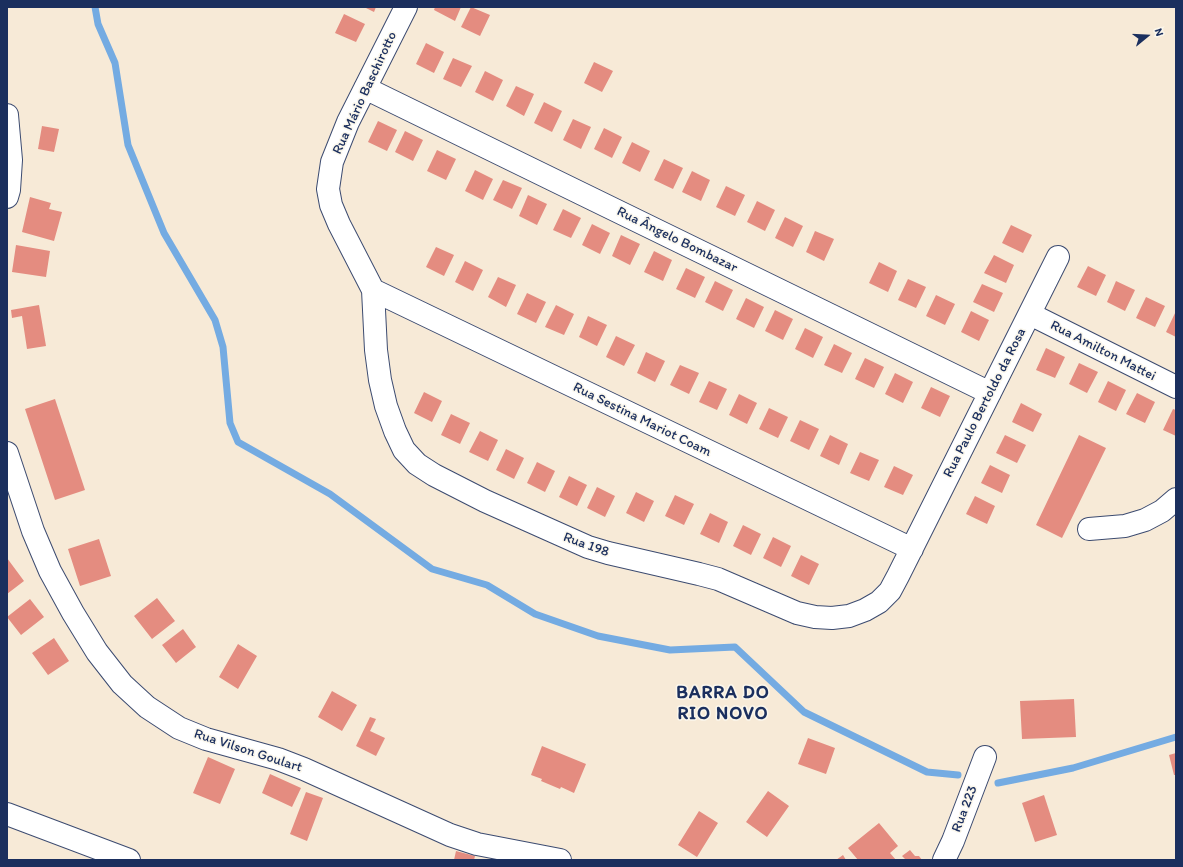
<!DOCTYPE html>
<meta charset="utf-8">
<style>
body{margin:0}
#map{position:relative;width:1183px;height:867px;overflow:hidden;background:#f7ead7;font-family:Itim,sans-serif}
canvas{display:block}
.frame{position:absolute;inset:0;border:8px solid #1b2f5e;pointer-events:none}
.north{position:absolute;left:1127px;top:16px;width:40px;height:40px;-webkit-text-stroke:3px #fbf7ec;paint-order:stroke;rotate:72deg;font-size:11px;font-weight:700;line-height:16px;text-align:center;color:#1b2f5e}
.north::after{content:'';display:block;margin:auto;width:14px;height:18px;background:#1b2f5e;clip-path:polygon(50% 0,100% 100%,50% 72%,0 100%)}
</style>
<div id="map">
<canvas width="1183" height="867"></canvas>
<div class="frame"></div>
<div class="north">N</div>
</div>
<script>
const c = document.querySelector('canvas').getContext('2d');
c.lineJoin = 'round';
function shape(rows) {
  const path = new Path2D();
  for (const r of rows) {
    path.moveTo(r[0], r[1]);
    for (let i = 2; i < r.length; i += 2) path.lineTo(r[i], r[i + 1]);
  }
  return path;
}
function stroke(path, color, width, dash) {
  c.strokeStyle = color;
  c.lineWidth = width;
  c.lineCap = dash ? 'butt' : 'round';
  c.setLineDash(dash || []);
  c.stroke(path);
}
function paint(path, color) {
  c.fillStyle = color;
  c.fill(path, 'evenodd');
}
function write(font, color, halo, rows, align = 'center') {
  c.font = font + ' Itim,sans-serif';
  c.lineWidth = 3;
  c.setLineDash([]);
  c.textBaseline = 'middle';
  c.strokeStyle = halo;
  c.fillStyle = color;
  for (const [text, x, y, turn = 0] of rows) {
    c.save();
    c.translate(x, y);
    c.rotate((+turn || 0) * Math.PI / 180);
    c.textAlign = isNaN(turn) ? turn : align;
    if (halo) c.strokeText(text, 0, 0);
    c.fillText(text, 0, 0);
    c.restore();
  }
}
stroke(shape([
 [95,7,98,24,115,63,128,145,164,233,215,320,223,347,230,423,238,442,330,494,432,569,487,585,535,614,598,636,670,650,735,647,804,712,927,772,958,775],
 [998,783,1073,768,1176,737]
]), '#74abe2', 7);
paint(shape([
 [364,7,376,7,374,12],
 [435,7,461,7,455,21,434,10],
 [471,7,490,15,480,36,461,27],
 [344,14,365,24,356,42,335,33],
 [426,43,444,52,434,73,416,64],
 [453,58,472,66,461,87,443,79],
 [594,62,613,71,602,92,584,83],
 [485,71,503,80,493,101,475,92],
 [516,86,534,94,524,116,506,106],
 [544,102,562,111,552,132,534,123],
 [573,119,591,127,581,149,563,140],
 [378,121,397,130,387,151,368,142],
 [42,126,59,129,54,152,38,149],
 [604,128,622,137,612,158,594,149],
 [405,131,423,140,413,161,395,152],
 [632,142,650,151,640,172,622,163],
 [437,150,456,159,446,180,427,171],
 [664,159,683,168,673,189,654,180],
 [475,170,493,179,483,200,465,191],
 [692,171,710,180,701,201,682,192],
 [503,180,522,188,512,209,493,200],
 [726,186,745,195,735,216,716,207],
 [528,195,547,204,537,225,519,216],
 [30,197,51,203,49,209,62,212,54,241,22,232],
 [757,201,775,210,765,231,747,222],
 [563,209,581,218,571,238,553,230],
 [785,217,803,226,793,247,775,238],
 [592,224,610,233,600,254,582,245],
 [1011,225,1032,235,1023,253,1002,243],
 [815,231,834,239,824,261,806,252],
 [621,235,640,244,630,265,612,256],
 [16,245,50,251,46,277,12,272],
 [436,247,454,255,444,276,426,267],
 [654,251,672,260,663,281,644,272],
 [994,255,1014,265,1006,283,984,273],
 [465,261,483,270,473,291,455,282],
 [879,262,897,271,888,292,869,283],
 [1088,266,1106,275,1096,296,1077,287],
 [686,268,705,277,695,298,676,289],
 [498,277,516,285,506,307,488,297],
 [908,279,926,287,916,308,898,300],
 [715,281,733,290,723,311,705,302],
 [1116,281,1135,290,1125,311,1107,302],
 [982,284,1003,293,994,312,973,302],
 [527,293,546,302,536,323,517,314],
 [936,295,955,304,945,325,926,316],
 [1146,297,1165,306,1155,327,1136,318],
 [746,298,764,307,754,328,736,319],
 [39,305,46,346,27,349,22,316,12,318,11,310],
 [556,305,574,314,564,335,545,327],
 [775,310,793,319,783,340,765,331],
 [971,311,989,320,979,341,961,332],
 [1176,311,1176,337,1166,332],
 [588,316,607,325,597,346,579,337],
 [805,328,823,337,813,358,795,349],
 [616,336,635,345,624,366,606,357],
 [834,344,852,353,842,373,824,365],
 [1046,348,1065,357,1055,378,1036,370],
 [646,352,665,361,655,382,637,373],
 [865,358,884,367,874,388,855,379],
 [1079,363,1098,372,1087,393,1069,384],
 [680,365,699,373,689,394,670,385],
 [895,373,913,382,903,403,885,394],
 [709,381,727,389,717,410,699,402],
 [1108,381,1126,390,1116,411,1098,402],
 [931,387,950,396,940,417,921,408],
 [424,392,442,401,432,422,414,413],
 [1137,393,1155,402,1145,423,1126,414],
 [739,394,757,403,747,424,729,415],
 [55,399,85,490,55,500,25,409],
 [1021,403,1042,414,1033,432,1012,422],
 [769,408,788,417,778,438,759,429],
 [1173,409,1176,410,1176,436,1163,430],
 [451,414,470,423,460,444,441,435],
 [800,420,819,429,809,450,790,441],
 [480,431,498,440,488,461,469,452],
 [830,435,848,444,839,465,820,456],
 [1005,435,1026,445,1017,463,996,453],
 [1079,435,1106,448,1062,538,1036,525],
 [506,449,524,458,514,479,496,470],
 [860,452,879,460,869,481,850,473],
 [537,462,555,471,545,492,527,483],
 [990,465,1010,475,1002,493,981,483],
 [894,466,913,475,903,495,884,487],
 [569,476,587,485,577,506,559,497],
 [597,487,615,496,605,517,587,508],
 [636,492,654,501,644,522,626,513],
 [675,495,694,504,684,525,665,516],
 [975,496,995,506,987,524,966,514],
 [710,513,728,522,719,543,700,534],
 [743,525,761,534,751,555,733,546],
 [773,537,791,546,781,567,763,558],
 [99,539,111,576,80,586,68,549],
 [801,555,819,564,809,585,791,576],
 [7,558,24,581,7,594],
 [157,598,175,621,152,639,134,616],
 [30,599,44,617,21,635,7,617],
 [183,629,196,647,176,663,162,645],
 [54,638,69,661,48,675,32,653],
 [238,644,257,656,238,689,219,677],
 [332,691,357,705,342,731,318,717],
 [1074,699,1076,737,1022,739,1020,701],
 [370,717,376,719,370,731,385,738,376,756,356,746],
 [808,738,835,748,826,774,798,764],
 [542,746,586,764,574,793,561,787,560,789,541,781,542,779,531,775],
 [1176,753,1176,775,1174,775,1169,755],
 [208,757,235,769,220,804,193,793],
 [270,774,301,788,292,807,262,793],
 [768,791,789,806,767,837,746,822],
 [306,792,323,798,307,841,290,834],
 [1044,795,1057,835,1035,842,1022,803],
 [699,811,718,823,697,857,678,845],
 [879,823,898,846,890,853,896,860,858,860,848,848],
 [910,850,915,856,919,856,922,860,906,860,902,856],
 [456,851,475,856,474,860,454,860],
 [843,855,846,860,836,860]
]), '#e48c80');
const street = shape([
 [406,7,348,122,332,162,328,189,331,205,339,224,373,290,376,350,380,380,386,406,395,431,404,450,417,464,434,475,485,501,588,547,608,553,699,574,718,579,797,613,815,617,832,618,849,616,865,610,879,602,890,591,898,576,1058,257],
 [365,88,990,393],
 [7,115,11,160,9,190,7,197],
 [373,290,912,549],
 [1030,314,1176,387],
 [7,453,33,531,50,571,73,613,97,652,122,684,147,707,179,728,206,739,278,759,304,769,450,835,477,844,560,860],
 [1089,529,1125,526,1145,520,1162,511,1176,499],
 [7,814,129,860],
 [944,860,953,841,985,757]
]);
stroke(street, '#3c4b70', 24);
stroke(street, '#fff', 22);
write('14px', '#1b2f5e', '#fbf7ec', [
 ["Rua Mário Baschirotto",365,93,-65],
 ["Rua Ângelo Bombazar",677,240,26],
 ["Rua Amilton Mattei",1103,351,27],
 ["Rua Paulo Bertoldo da Rosa",985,403,-63],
 ["Rua Sestina Mariot Coam",642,420,26],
 ["Rua 198",586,545,20],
 ["Rua Vilson Goulart",248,751,18],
 ["Rua 223",965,809,-69]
]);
c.letterSpacing = '1px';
write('bold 18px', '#1b2f5e', '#fbf7ec', [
 ["BARRA DO",723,693],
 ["RIO NOVO",723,714]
]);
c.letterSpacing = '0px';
</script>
